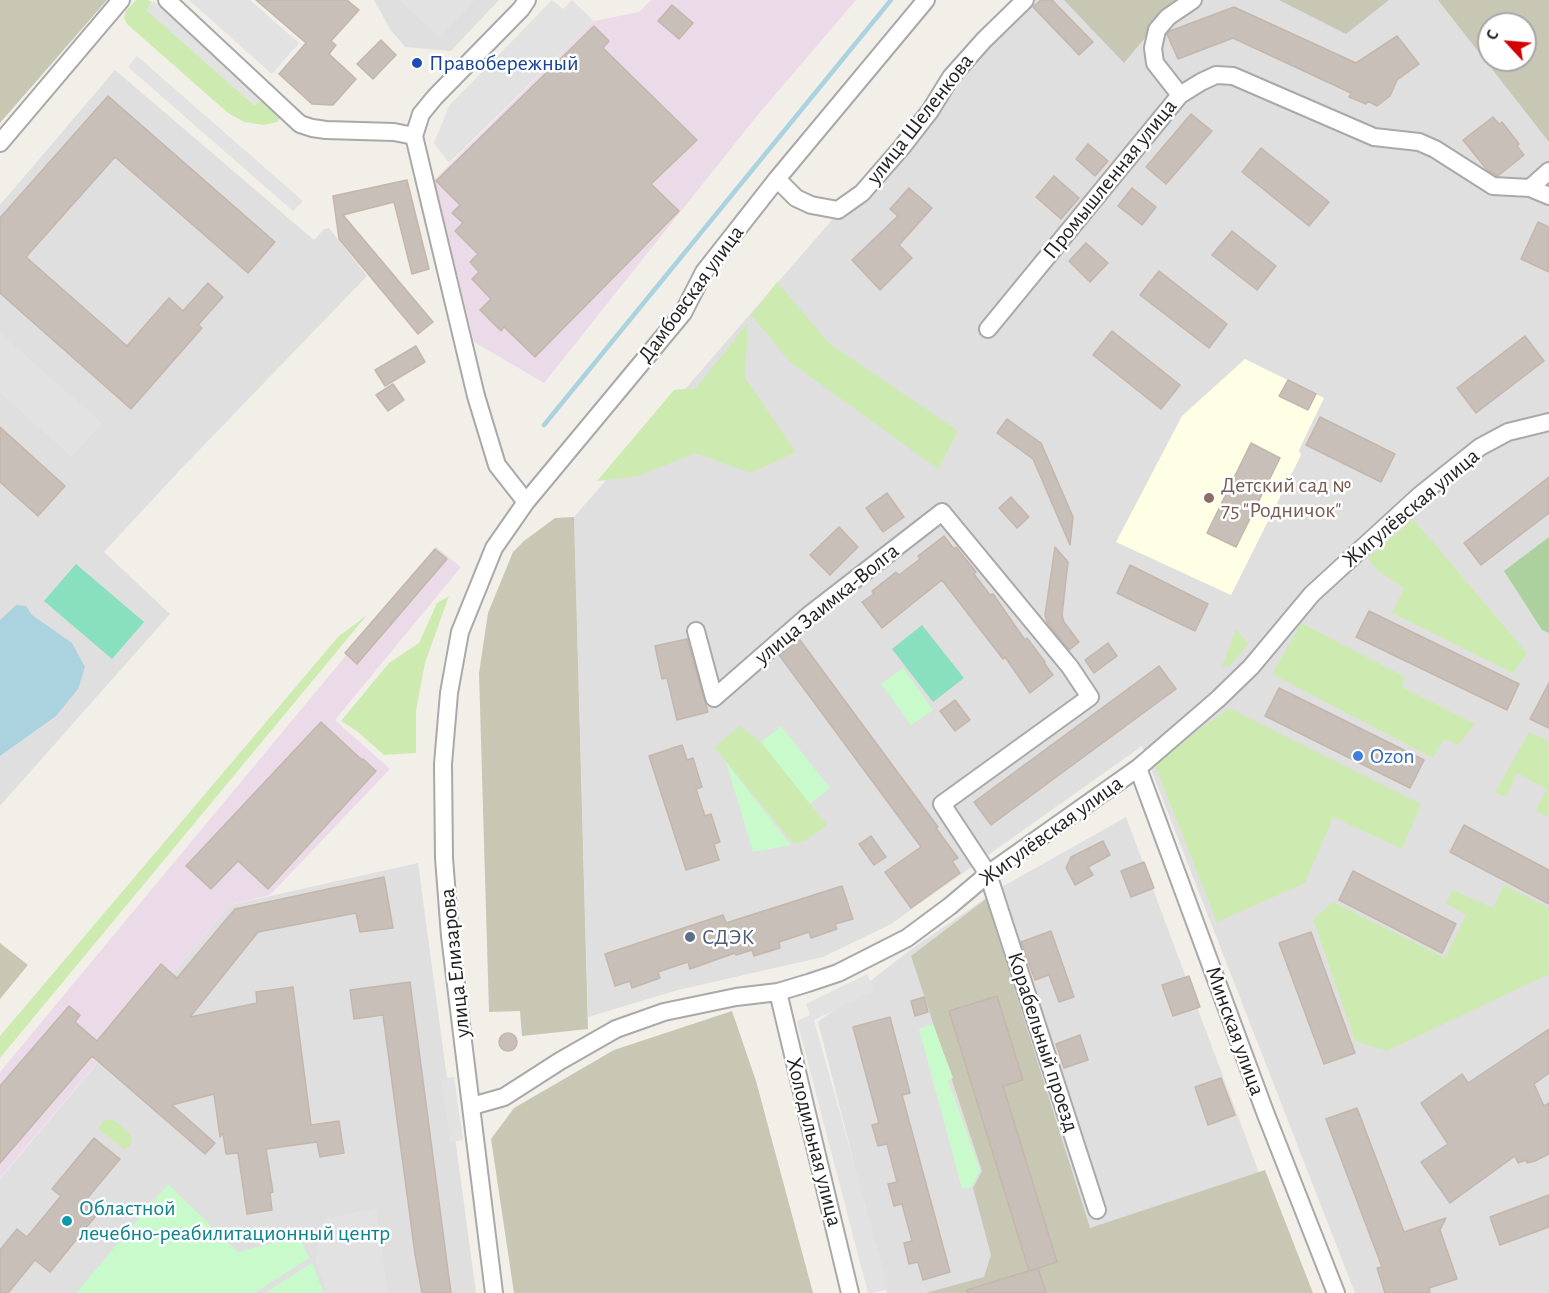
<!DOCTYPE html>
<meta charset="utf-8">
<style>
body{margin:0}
#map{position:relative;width:1549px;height:1293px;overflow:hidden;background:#f2efe9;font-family:"Alegreya Sans",sans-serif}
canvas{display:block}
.north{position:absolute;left:1477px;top:12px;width:60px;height:60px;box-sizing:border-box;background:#fff;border:2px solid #a7a7a7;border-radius:50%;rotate:296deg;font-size:16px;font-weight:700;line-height:24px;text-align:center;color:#222}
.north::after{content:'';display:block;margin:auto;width:21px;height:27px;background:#d40000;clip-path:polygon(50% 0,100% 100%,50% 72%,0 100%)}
</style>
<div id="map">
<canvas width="1549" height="1293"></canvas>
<div class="north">С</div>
</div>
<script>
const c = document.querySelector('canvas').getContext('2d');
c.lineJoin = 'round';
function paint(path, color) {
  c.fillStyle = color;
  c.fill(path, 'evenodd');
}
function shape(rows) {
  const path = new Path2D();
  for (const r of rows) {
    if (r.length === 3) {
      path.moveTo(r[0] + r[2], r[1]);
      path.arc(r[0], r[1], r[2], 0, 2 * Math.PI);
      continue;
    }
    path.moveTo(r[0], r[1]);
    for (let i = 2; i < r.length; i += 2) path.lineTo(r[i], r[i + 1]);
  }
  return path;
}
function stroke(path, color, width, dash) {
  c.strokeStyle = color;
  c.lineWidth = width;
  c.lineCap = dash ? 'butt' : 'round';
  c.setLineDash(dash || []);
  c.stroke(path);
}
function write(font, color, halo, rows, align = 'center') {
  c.font = font + ' "Alegreya Sans",sans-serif';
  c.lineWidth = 5;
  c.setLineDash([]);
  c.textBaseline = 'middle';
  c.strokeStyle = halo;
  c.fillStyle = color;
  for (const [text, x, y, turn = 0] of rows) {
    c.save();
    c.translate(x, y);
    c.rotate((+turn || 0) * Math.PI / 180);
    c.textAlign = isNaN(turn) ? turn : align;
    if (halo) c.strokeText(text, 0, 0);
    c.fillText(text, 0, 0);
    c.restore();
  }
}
paint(shape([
 [374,0,499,0,451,51,405,47,390,29],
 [1023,0,1549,0,1549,1293,1355,1293,1142,746,891,924,823,957,678,990,588,1017,574,517],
 [1489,24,1525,24,1525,60,1489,60],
 [115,70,314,240,324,229,329,228,367,276,179,471,104,552,170,614,0,806,0,205],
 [1126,817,1304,1293,887,1293,818,1022,910,950,1002,887],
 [418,863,476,1293,0,1293,0,1179,230,905]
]), '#e0dfdf');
paint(shape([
 [651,0,856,0,756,117,544,383,474,342,434,180,594,21,639,12],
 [436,547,461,567,335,720,390,769,270,895,230,905,0,1178,0,1072]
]), '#ebdbe8');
paint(shape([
 [1245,359,1324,398,1299,450,1301,455,1231,595,1116,542,1182,416]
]), '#ffffe5');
paint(shape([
 [0,0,107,0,0,123],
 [1064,0,1197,0,1165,14,1124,63],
 [1279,0,1389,0,1346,34],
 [1438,0,1549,0,1549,142],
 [1489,24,1525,24,1525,60,1489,60],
 [574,517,588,1029,522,1036,520,1011,489,1012,479,673,488,613,513,552,524,541,555,518],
 [986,899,1090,1228,1265,1170,1313,1293,926,1293,984,1277,991,1255,973,1188,982,1171,911,956],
 [0,943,28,965,0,999],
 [732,1011,756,1081,813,1293,514,1293,491,1139,514,1108,614,1050]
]), '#c7c7b4');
paint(shape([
 [136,0,148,0,152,2,147,10,254,105,261,101,268,102,281,117,277,122,264,125,244,122,228,113,127,24,124,18,126,11],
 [777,282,829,343,958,431,938,469,790,362,751,315],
 [748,323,745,378,796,452,751,473,695,453,639,476,597,481,674,390,696,388],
 [1413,519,1527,653,1513,673,1392,613,1404,588,1378,571,1368,558],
 [449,596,425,663,416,711,416,753,384,755,358,732,341,721,389,663,419,643,437,603],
 [367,615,0,1058,0,1036,338,637],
 [1301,623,1405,677,1402,687,1475,724,1458,745,1444,739,1433,758,1272,674],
 [1236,629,1248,644,1230,666,1222,666],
 [1229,708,1421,804,1402,849,1333,817,1305,883,1217,922,1154,763],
 [740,726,761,742,827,825,805,841,794,844,714,747],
 [1529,732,1549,741,1549,817,1536,811,1546,789,1517,773,1506,797,1495,792],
 [1504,885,1549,908,1549,974,1387,1051,1355,1041,1313,919,1333,902,1445,958,1466,915,1446,903,1453,890,1493,908],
 [104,1120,112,1120,122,1126,131,1136,132,1143,128,1148,124,1149,98,1129]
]), '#cdebb0');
paint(shape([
 [1549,537,1549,633,1542,630,1504,571]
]), '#add19e');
paint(shape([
 [903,668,933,710,911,725,881,684],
 [781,726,830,788,810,804,761,742],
 [726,762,791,845,753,852],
 [933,1024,953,1078,948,1080,980,1170,971,1187,962,1189,919,1029],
 [168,1184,238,1252,299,1236,309,1258,255,1293,76,1293],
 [312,1263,324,1293,265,1293]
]), '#c8facc');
paint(shape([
 [76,564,144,622,112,659,44,601],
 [922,625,964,678,933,702,892,649]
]), '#88e0be');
paint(shape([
 [189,0,250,0,299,43,272,74],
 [399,0,475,0,439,37],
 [552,0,563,9,572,0,594,21,449,163,434,143,449,106],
 [154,1,264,99,254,105,146,10],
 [137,56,303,201,293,211,128,67],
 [0,333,102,423,72,457,0,393],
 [867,974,874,990,814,1020,889,1289,872,1293,868,1293,797,1021,810,1015,806,1004],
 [454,1077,463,1140,450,1142,441,1079],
 [376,1208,388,1293,327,1293,315,1259,325,1219]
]), '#e2e2e2');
paint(shape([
 [16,605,26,606,32,615,72,643,85,667,78,689,56,716,0,756,0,620]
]), '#aad3df');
stroke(shape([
 [544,425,891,0]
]), '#aad3df', 4.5);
const building = shape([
 [256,0,347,0,359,10,331,41,336,45,329,54,356,79,333,105,312,104,279,74,306,43,256,0],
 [1041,0,1052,0,1093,42,1079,55,1033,7,1041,0],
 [672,5,693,23,679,39,658,21,672,5],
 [1234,7,1356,63,1397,36,1419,64,1397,80,1390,96,1377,106,1368,101,1366,104,1349,97,1351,93,1233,38,1178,59,1167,34,1170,31,1234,7],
 [594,26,609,41,603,48,697,140,651,184,679,211,535,357,504,327,501,331,480,310,491,299,472,279,479,272,470,262,478,254,455,231,463,223,452,213,460,205,436,181,594,26],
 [381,40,396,55,373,79,357,64,381,40],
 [108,96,275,242,248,273,115,157,26,257,127,346,169,298,183,311,208,283,223,297,198,325,202,328,131,409,0,293,0,218,108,96],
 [1191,114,1212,131,1166,184,1146,167,1191,114],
 [1493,117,1499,124,1502,122,1519,144,1517,146,1524,155,1498,176,1487,170,1463,140,1493,117],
 [1088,144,1108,161,1095,176,1076,159,1088,144],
 [1261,148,1329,202,1309,226,1242,172,1261,148],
 [1054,176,1079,198,1061,219,1036,197,1054,176],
 [407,180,429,269,412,274,394,202,343,215,433,322,418,334,339,239,333,196,407,180],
 [909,188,932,208,899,245,912,258,880,290,852,260,898,216,890,209,909,188],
 [1132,188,1156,207,1142,225,1118,206,1132,188],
 [1538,222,1549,227,1549,272,1521,259,1538,222],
 [1232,231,1276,266,1257,290,1212,255,1232,231],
 [1086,243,1108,263,1090,282,1069,261,1086,243],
 [1159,271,1227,324,1209,348,1140,295,1159,271],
 [1112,331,1180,385,1161,409,1093,355,1112,331],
 [1525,336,1544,361,1476,413,1457,388,1525,336],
 [416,346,425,362,385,386,375,370,416,346],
 [1288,380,1316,394,1308,410,1279,396,1288,380],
 [393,384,404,400,388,411,376,395,393,384],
 [1320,417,1395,454,1381,482,1306,445,1320,417],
 [1007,419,1041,443,1073,517,1070,545,1033,459,997,433,1007,419],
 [0,427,65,486,38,516,0,482,0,427],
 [1251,443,1280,458,1236,547,1207,533,1251,443],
 [1549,477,1549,513,1481,565,1464,543,1549,477],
 [887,493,904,517,883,532,866,508,887,493],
 [1011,497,1029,517,1017,528,999,508,1011,497],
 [839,527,858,547,830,575,810,555,839,527],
 [944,536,954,549,956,547,976,572,974,574,990,595,993,594,1025,640,1027,638,1045,662,1044,663,1053,675,1030,693,1005,657,1003,659,942,580,882,628,862,602,874,594,872,591,896,572,899,575,920,559,918,556,944,536],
 [1055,547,1068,562,1062,615,1064,622,1079,642,1069,650,1047,622,1045,615,1055,547],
 [435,549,447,559,357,664,345,653,435,549],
 [1130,565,1208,604,1195,631,1117,593,1130,565],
 [1369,611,1519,684,1507,710,1356,637,1369,611],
 [687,639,708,712,677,720,667,678,662,679,655,646,687,639],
 [800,640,938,827,936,828,958,858,952,861,960,873,911,908,885,872,921,847,779,655,800,640],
 [1108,643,1117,656,1094,673,1085,660,1108,643],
 [1159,666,1176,689,991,825,974,802,1159,666],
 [1549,683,1549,728,1530,719,1549,683],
 [1279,688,1424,760,1410,788,1265,716,1279,688],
 [955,700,970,720,955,731,940,711,955,700],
 [321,722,362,760,363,759,376,771,268,889,238,861,211,889,186,866,321,722],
 [682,745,687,760,693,758,702,787,696,789,705,816,711,814,720,842,714,844,719,860,686,870,649,756,682,745],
 [1464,825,1549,870,1549,904,1450,852,1464,825],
 [871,836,886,857,874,865,859,844,871,836],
 [1103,841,1110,855,1088,867,1093,875,1075,885,1066,868,1071,857,1103,841],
 [1144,862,1154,888,1131,897,1121,871,1144,862],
 [1353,871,1456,924,1442,953,1339,900,1353,871],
 [384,877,393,928,360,932,356,913,258,932,190,1017,257,1003,256,992,293,987,311,1125,339,1121,344,1153,320,1157,317,1142,266,1149,273,1192,270,1193,272,1210,247,1214,238,1153,226,1154,223,1133,220,1137,214,1094,172,1105,215,1143,205,1154,92,1056,0,1163,0,1086,69,1006,80,1015,75,1022,97,1041,161,964,177,978,235,909,384,877],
 [842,886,853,919,835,924,837,929,811,938,809,932,779,942,780,948,754,956,752,950,736,955,735,953,690,969,688,962,658,972,660,978,632,988,630,981,615,986,605,954,723,915,726,923,842,886],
 [1051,931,1074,997,1059,1002,1049,975,1035,980,1021,942,1051,931],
 [1311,932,1355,1053,1324,1064,1279,943,1311,932],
 [1189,976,1200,1007,1173,1016,1162,985,1189,976],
 [410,982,451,1293,422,1293,415,1254,383,1015,354,1019,350,990,410,982],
 [997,996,1023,1080,1003,1086,1057,1262,1029,1271,949,1011,997,996],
 [924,997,928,1012,915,1016,911,1001,924,997],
 [890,1017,910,1093,902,1095,950,1272,923,1280,918,1262,909,1264,904,1243,912,1241,902,1204,894,1206,888,1184,897,1182,887,1144,878,1146,872,1125,879,1123,853,1027,890,1017],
 [1549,1029,1549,1073,1534,1084,1544,1106,1549,1103,1549,1154,1535,1161,1527,1163,1526,1160,1518,1163,1515,1156,1450,1203,1421,1162,1448,1144,1421,1103,1462,1074,1468,1083,1549,1029],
 [508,1042,9],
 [1080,1035,1088,1060,1064,1068,1056,1044,1080,1035],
 [1221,1078,1235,1115,1208,1125,1195,1087,1221,1078],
 [1357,1108,1404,1232,1446,1218,1440,1230,1457,1279,1429,1288,1430,1293,1385,1293,1377,1268,1382,1267,1326,1119,1357,1108],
 [94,1138,120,1159,85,1201,99,1212,50,1272,35,1260,8,1293,0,1293,0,1250,17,1229,27,1237,61,1196,52,1189,94,1138],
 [1549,1195,1549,1227,1500,1245,1490,1217,1549,1195],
 [1038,1268,1046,1293,967,1293,967,1290,1038,1268]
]);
paint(building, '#c7bfb8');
stroke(building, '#c4b6ab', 1.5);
const minor = shape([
 [167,0,300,124,312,128,326,130,394,132,414,136],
 [1180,95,1201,82,1216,75,1233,76,1374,137,1419,142,1435,149,1493,186,1530,188,1549,196],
 [0,143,121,0],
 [777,179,796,198,811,205,838,210,862,193,902,147,930,111,951,77,984,40,1025,0],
 [1530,188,1549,171],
 [988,329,1180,95,1155,63,1153,48,1157,30,1168,17,1193,0],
 [526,502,497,465,476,396,414,136,421,114,435,97,521,9,527,0],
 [696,631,714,698,809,615,942,512,1070,667,1090,697,942,804,988,874,1097,1210],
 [1138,768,1265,1112,1336,1293],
 [778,992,850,1293],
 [472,1106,504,1097,560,1061,616,1029,664,1012,736,997,778,992,808,983,838,973,907,938,950,906,988,874,1138,768,1218,699,1251,667,1312,594,1420,495,1480,447,1508,432,1549,422],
 [494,1293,450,936,444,858,443,764,449,693,460,632,494,548,526,502,683,313,704,272,777,179,926,0]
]);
stroke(minor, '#a9a9a9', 20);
stroke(minor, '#fff', 16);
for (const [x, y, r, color] of [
 [417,63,6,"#1a4fb4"],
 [1209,498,6,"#8d6e63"],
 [1358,756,6,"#3f7fe0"],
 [690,937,6,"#5c6f8a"],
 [67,1221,6,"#0f9aa8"]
]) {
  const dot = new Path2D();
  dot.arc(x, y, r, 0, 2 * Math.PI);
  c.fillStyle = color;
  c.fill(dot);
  stroke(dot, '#fff', 2);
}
write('22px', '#164399', '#fff', [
 ["Правобережный",429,63]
], 'left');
write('22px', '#222', '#fff', [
 ["улица Шеленкова",920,119,-52],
 ["Промышленная улица",1110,179,-51],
 ["Дамбовская улица",691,294,-54],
 ["Жигулёвская улица",1411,508,-40],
 ["улица Заимка-Волга",827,604,-39],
 ["Жигулёвская улица",1051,831,-36],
 ["улица Елизарова",455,963,-96],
 ["Минская улица",1235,1031,70],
 ["Корабельный проезд",1043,1042,72],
 ["Холодильная улица",814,1142,76]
]);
write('22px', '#785e54', '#fff', [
 ["Детский сад №",1221,485],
 ["75 \"Родничок\"",1221,510]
], 'left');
write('22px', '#366cbe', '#fff', [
 ["Ozon",1370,756]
], 'left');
write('22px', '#4e5e75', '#fff', [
 ["СДЭК",702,937]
], 'left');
write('22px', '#0d838f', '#fff', [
 ["Областной",79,1208],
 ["лечебно-реабилитационный центр",79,1233]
], 'left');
</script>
